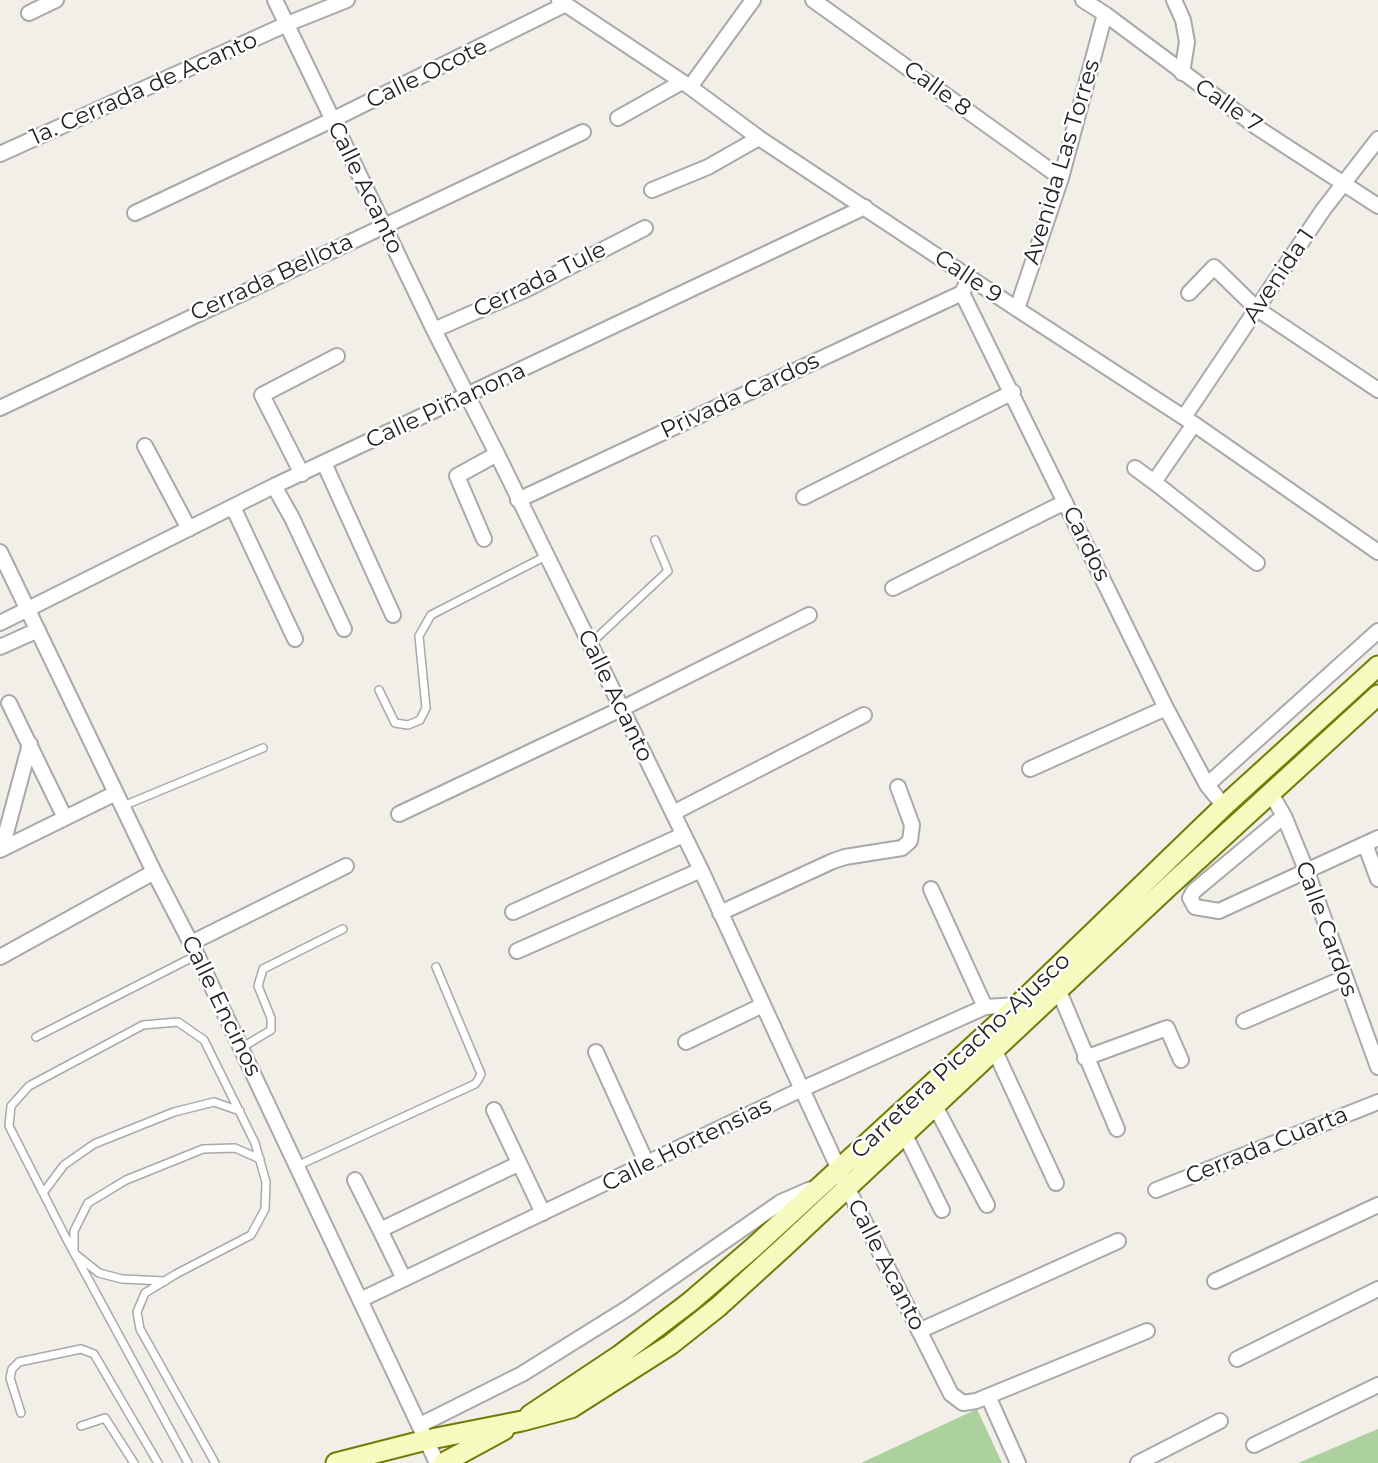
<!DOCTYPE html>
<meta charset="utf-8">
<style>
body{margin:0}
canvas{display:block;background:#f2efe9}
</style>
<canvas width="1378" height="1463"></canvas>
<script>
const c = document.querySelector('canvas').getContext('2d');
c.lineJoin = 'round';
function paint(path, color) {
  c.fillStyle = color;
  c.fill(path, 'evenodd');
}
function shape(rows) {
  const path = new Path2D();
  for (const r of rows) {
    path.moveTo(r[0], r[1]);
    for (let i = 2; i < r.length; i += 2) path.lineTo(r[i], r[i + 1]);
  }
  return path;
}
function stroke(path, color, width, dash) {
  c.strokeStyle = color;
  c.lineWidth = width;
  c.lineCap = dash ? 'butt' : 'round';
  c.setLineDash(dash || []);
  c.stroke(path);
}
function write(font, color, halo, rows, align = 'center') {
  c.font = font + ' Montserrat,sans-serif';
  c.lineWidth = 5;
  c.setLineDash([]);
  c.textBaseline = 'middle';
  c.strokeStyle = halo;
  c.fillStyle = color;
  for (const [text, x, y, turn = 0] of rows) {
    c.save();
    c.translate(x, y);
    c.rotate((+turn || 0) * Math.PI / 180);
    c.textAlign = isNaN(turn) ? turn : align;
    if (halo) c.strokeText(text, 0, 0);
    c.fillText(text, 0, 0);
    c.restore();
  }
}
paint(shape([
 [977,1409,1002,1463,861,1463],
 [1378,1429,1378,1463,1298,1463]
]), '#add19e');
const lane = shape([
 [590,644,668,571,655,540],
 [379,690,395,723,408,725,420,720,426,708,419,636,431,615,546,556],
 [123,806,263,748],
 [36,1037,197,955],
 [241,1048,271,1030,271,1018,258,986,263,969,343,929],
 [297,1166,475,1084,478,1080,481,1074,436,967],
 [43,1193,64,1165,94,1144,174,1112,214,1102,240,1111],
 [165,1281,122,1279,99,1273,74,1253,74,1231,88,1203,126,1180,203,1149,235,1148,260,1159],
 [21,1413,10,1378,12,1369,19,1362,81,1349,94,1354,158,1463],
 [81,1426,105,1418,134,1463],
 [188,1463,65,1236,9,1126,11,1106,29,1086,143,1025,178,1022,204,1040,255,1143,266,1182,265,1209,251,1235,176,1274,145,1293,137,1312,140,1329,215,1463]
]);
const street = shape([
 [275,0,434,330,497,454,701,870,847,1187,951,1394,963,1403,976,1401,1147,1331],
 [559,0,690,87,759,138,1017,309,1194,424,1378,552],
 [813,0,1061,178],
 [1083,0,1105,14,1258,128,1378,206],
 [1174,0,1183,20,1187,42,1182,73],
 [29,13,56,0],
 [690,87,753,0],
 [618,118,682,82],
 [0,154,287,24,347,0],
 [652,190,708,167,759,138],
 [135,213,332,120,566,4],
 [969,278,962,293,1166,708,1207,785,1224,806],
 [1189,293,1214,267,1257,309,1378,390],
 [1017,309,1061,178,1105,14],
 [434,330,527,289,645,228],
 [0,408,583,132],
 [1184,417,1323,210,1378,139],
 [1194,424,1154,482,1257,563],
 [145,446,189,529],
 [324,463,393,615],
 [1135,468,1154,482],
 [302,474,262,395,337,356],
 [274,486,292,518,344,629],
 [804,497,1013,392],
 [518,500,962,293],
 [233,507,295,639],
 [484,539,457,476,497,454],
 [0,552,154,872,197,955,437,1463],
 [893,588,1065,502],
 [0,623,274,486,865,207],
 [0,647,38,630],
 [9,703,65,818],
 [1030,769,1166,708],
 [1207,785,1378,631],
 [1270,792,1284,816,1307,872,1378,1067],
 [673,813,864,715],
 [399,814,621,709,809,615],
 [1284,816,1194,891,1190,898,1195,907,1219,911,1378,838],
 [1365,844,1378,879],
 [2,848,30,744],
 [0,850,116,793],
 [931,889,985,1007],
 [513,912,683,835],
 [720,913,833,861,845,857,902,848,910,841,912,825,898,787],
 [191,943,346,866],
 [517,951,701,870],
 [0,957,154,872],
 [1058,989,1117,1129],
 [1244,1021,1344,978],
 [686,1042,763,1005],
 [994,1049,1056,1183],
 [596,1052,647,1164],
 [1085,1058,1167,1028,1181,1060],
 [934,1104,987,1205],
 [494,1110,543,1213],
 [904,1133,942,1210],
 [355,1180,380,1230],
 [1156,1190,1378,1102],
 [404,1279,380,1230,518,1164],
 [1215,1281,1378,1205],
 [360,1300,802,1089,985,1007,1018,1005],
 [919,1331,1118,1241],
 [1237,1359,1378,1289],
 [988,1396,1018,1463],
 [420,1425,522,1374,628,1308,781,1202,811,1189],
 [1254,1445,1378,1385],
 [1138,1463,1220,1421]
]);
const secondary = shape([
 [530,1415,620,1355,690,1302,754,1247,1018,1005,1224,806,1378,666],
 [336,1463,426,1440,522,1421,571,1408,670,1345,718,1307,784,1247,1167,888,1378,695],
 [443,1463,504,1430]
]);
stroke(lane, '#a9a9a9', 10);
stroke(street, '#a9a9a9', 18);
stroke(secondary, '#707d05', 23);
stroke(lane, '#fff', 7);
stroke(street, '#fff', 14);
stroke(secondary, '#f7fabf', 19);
write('23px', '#222', '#fff', [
 ["Calle Ocote",427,74,-26],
 ["1a. Cerrada de Acanto",144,89,-24],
 ["Calle 8",937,89,36],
 ["Calle 7",1228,106,35],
 ["Avenida Las Torres",1062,162,-73],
 ["Calle Acanto",365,188,64],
 ["Avenida 1",1279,276,-56],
 ["Calle 9",968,277,34],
 ["Cerrada Bellota",272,278,-25],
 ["Cerrada Tule",540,280,-26],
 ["Privada Cardos",740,396,-25],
 ["Calle Piñanona",446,406,-25],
 ["Cardos",1086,544,64],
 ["Calle Acanto",615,696,64],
 ["Calle Cardos",1326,929,70],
 ["Calle Encinos",221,1006,64],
 ["Carretera Picacho-Ajusco",961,1056,-43],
 ["Calle Hortensias",687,1145,-26],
 ["Cerrada Cuarta",1267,1146,-22],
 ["Calle Acanto",886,1265,63]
]);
</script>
